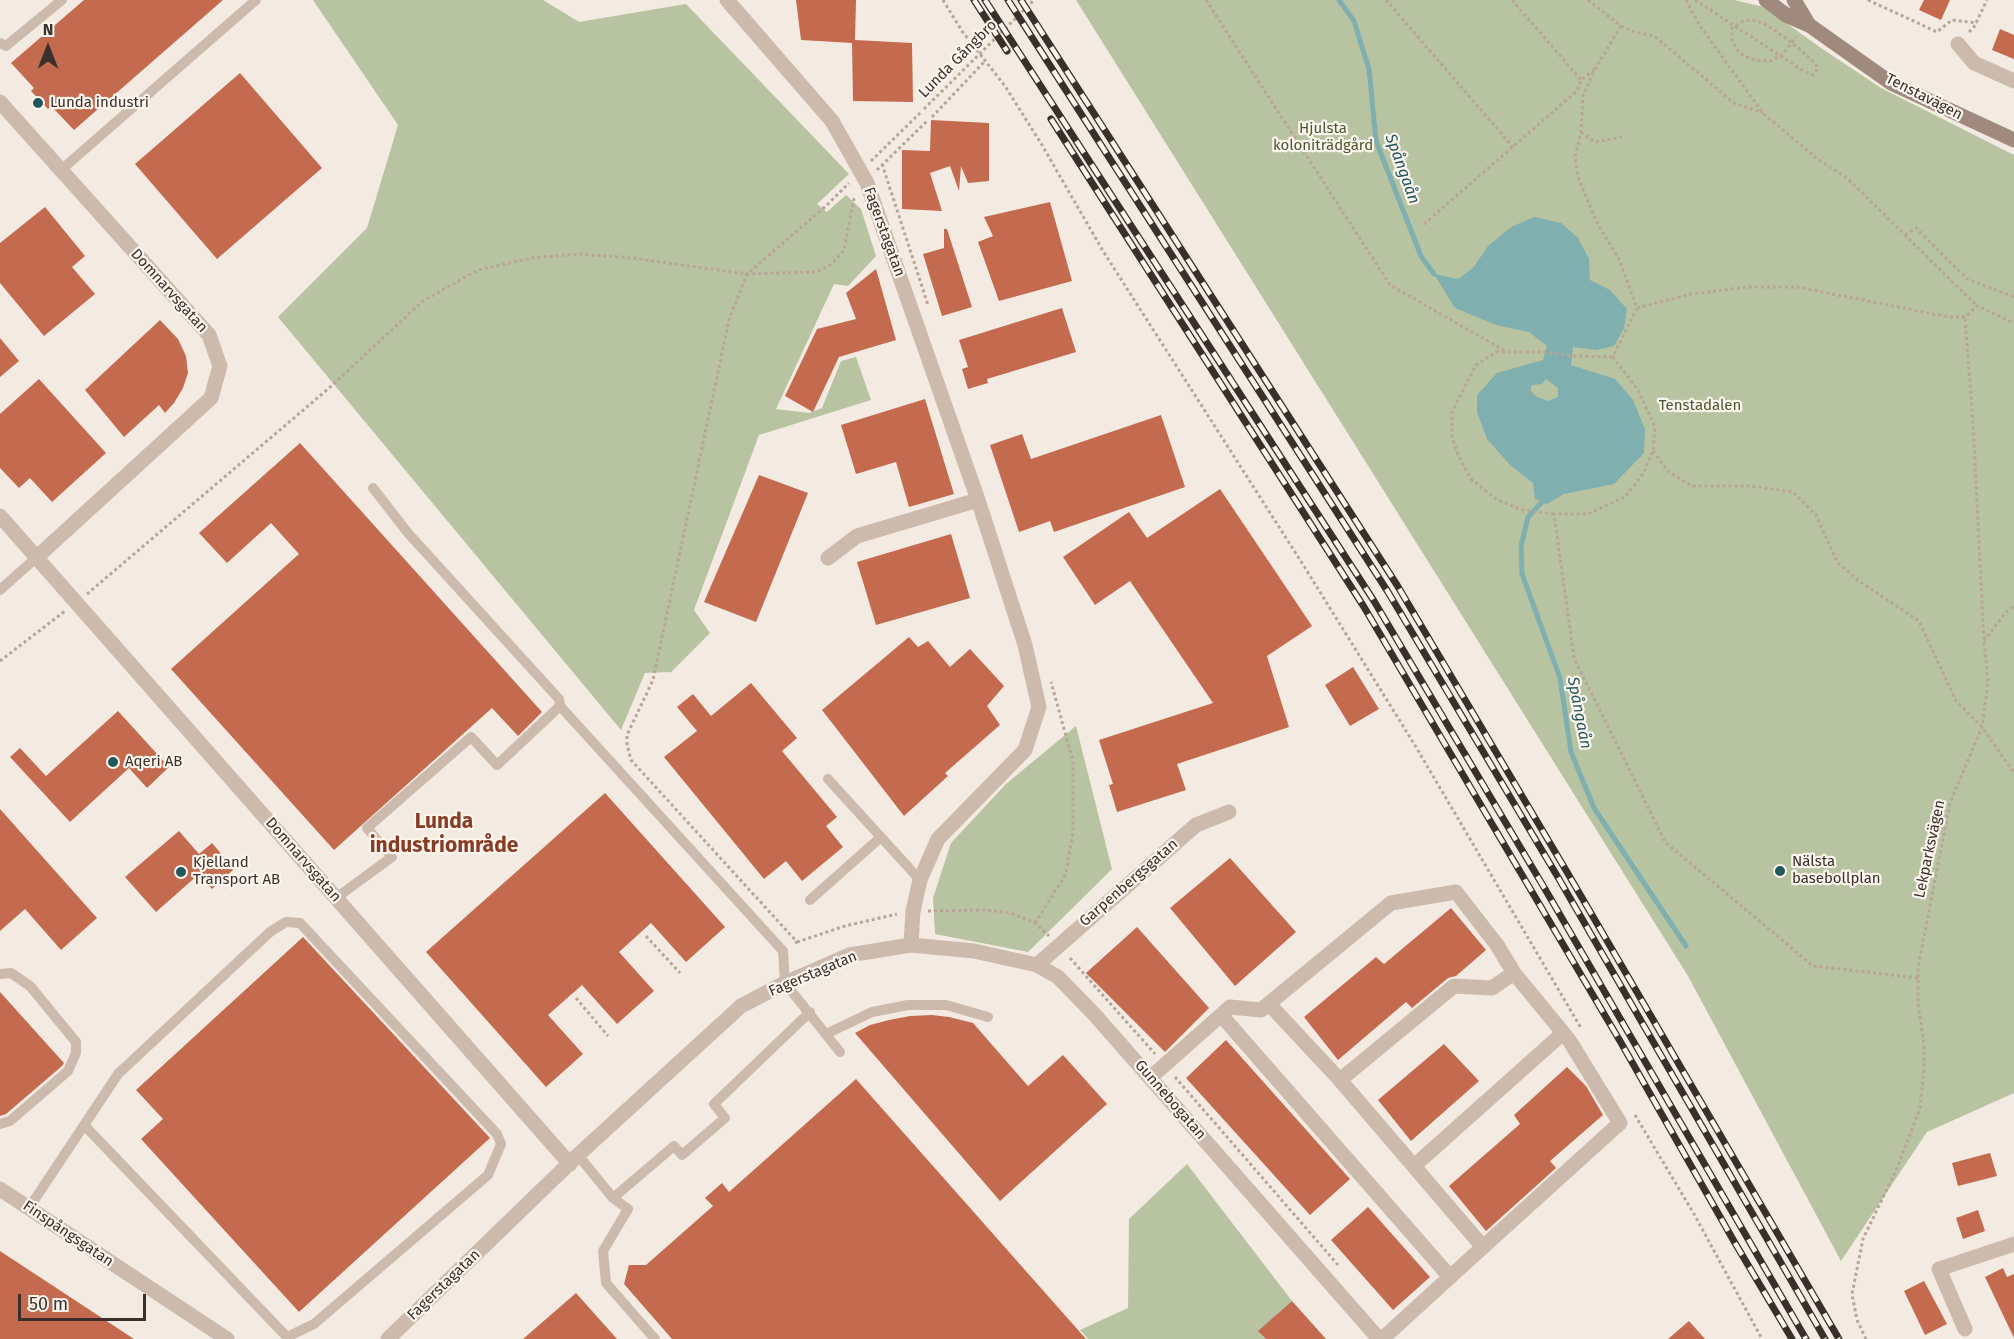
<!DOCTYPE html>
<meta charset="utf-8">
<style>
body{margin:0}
#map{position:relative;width:2014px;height:1339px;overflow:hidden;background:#f3ebe1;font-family:"Fira Sans",sans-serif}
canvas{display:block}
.north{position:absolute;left:18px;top:18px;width:60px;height:60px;-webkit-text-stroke:4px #fbf5ee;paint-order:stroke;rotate:0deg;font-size:16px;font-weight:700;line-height:24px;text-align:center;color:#3a302b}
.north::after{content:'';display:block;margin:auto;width:21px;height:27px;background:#3a302b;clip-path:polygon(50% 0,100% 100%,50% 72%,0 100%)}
.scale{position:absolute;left:18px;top:1294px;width:128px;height:27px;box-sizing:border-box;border:3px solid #3a302b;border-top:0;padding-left:8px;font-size:18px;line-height:21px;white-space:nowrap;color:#3a302b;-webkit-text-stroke:4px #fbf5ee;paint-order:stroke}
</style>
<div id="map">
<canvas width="2014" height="1339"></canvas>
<div class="north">N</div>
<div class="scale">50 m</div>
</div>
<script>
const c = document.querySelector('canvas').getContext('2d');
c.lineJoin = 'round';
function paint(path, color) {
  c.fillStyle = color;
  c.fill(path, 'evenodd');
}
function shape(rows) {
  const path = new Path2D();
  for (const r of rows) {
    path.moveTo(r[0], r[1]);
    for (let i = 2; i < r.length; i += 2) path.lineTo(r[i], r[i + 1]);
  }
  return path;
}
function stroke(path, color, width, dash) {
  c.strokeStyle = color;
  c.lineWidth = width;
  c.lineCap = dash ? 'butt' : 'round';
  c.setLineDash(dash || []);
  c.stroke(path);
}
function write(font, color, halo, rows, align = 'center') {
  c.font = font + ' "Fira Sans",sans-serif';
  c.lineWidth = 4.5;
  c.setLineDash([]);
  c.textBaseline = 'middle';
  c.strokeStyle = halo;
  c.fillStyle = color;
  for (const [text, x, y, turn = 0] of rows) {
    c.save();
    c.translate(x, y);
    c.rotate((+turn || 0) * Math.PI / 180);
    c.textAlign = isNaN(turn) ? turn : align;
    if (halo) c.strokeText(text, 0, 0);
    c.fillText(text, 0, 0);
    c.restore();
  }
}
paint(shape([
 [313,0,543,0,579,22,686,4,849,174,817,204,827,212,846,195,861,209,876,256,848,286,834,284,776,409,809,413,822,408,841,361,856,357,871,400,759,435,694,610,710,633,671,672,645,673,621,730,278,317,367,228,398,125],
 [1076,0,1734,0,1764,7,1821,48,1881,88,2014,155,2014,1093,1927,1132,1841,1261,1688,976],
 [1076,726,1112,869,1028,952,935,934,933,898,951,843,1006,784],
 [1187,1164,1292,1301,1259,1331,1266,1339,1088,1339,1080,1330,1128,1308,1129,1219]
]), '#b8c3a1');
paint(shape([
 [1534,217,1561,223,1578,238,1589,259,1590,280,1610,290,1627,309,1624,328,1614,346,1596,350,1573,347,1571,365,1615,379,1633,400,1645,429,1644,453,1614,484,1564,494,1547,504,1535,499,1533,483,1511,466,1487,439,1477,412,1477,395,1497,373,1543,360,1547,346,1529,332,1496,325,1455,308,1434,274,1458,279,1473,268,1488,246,1511,227],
 [1546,379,1558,388,1558,397,1548,401,1537,397,1530,390,1532,385,1542,384]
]), '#80afb0');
stroke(shape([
 [1339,0,1354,21,1369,69,1376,141,1421,256,1434,274],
 [1542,502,1528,517,1521,546,1522,574,1560,678,1571,752,1594,808,1686,946]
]), '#80afb0', 5);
paint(shape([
 [84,0,223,0,74,130,51,106,48,109,31,91,34,88,11,63],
 [796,0,856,0,855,40,912,43,913,102,853,101,852,43,801,40],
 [1924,0,1950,0,1941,20,1919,10],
 [2000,29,2014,35,2014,59,1992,50],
 [240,73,322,168,217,259,135,164],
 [931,120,989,123,989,181,968,183,961,166,959,191,950,166,930,173,942,211,902,209,902,150,930,151],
 [1050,202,1072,281,999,301,978,242,993,236,984,217],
 [45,207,85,256,72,267,95,294,44,336,0,283,0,243],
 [944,229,947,229,972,307,942,316,923,254,944,248],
 [876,269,896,340,839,357,813,412,785,396,817,329,856,319,846,293],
 [1062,308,1076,352,987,379,988,383,968,389,962,369,968,367,959,340],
 [160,320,178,339,186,356,188,373,183,388,174,403,165,413,159,405,124,437,85,390],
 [0,338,19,361,0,377],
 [39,379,106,453,52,502,30,478,19,488,0,468,0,414],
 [925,399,954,494,909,507,896,462,856,474,841,425],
 [1161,415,1185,487,1054,532,1050,521,1019,532,990,445,1022,434,1031,459],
 [300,443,542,712,518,736,492,708,334,850,171,669,299,554,271,523,227,563,199,533],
 [759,475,808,493,756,622,704,602],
 [1220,489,1312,626,1267,656,1289,727,1177,764,1186,790,1117,812,1109,785,1113,784,1099,740,1213,703,1130,581,1095,605,1063,557,1129,512,1147,538],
 [951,534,970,598,876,625,857,562],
 [909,637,918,647,928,641,950,667,970,649,1004,686,987,706,1000,725,945,773,948,776,904,816,822,710],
 [1353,667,1379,709,1350,726,1325,685],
 [751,683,797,738,782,751,837,817,826,826,843,847,802,881,786,861,764,879,664,757,697,731,677,707,693,694,711,716],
 [118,711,169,767,147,788,129,768,70,822,10,757,20,748,46,776],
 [605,793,725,927,686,962,651,923,619,952,654,991,617,1024,582,985,548,1015,583,1054,546,1087,426,952],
 [0,809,97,918,61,950,25,909,0,931],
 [179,831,199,854,212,843,234,869,212,889,199,874,156,912,125,877],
 [1230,858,1296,932,1235,986,1170,908],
 [1451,908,1486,950,1456,976,1448,978,1412,1008,1406,1002,1338,1060,1304,1017,1376,957,1384,964],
 [1137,927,1209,1008,1165,1052,1086,973],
 [303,937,490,1138,299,1312,141,1139,163,1119,136,1090],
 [0,992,64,1063,62,1066,6,1114,0,1116],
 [932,1015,949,1017,973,1023,1028,1086,1063,1055,1107,1104,1000,1201,855,1033,870,1025,889,1020,910,1016],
 [1226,1040,1350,1179,1310,1215,1186,1078],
 [1444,1044,1479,1081,1411,1141,1378,1100],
 [1567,1067,1586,1086,1603,1115,1550,1161,1556,1168,1486,1231,1449,1186,1520,1124,1514,1115],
 [856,1079,1086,1339,672,1339,624,1284,629,1265,646,1265,713,1206,705,1198,722,1183,729,1192],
 [1990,1153,1997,1176,1958,1186,1952,1163],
 [1368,1207,1430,1277,1393,1310,1331,1240],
 [1978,1210,1985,1231,1963,1239,1956,1218],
 [0,1251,134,1339,0,1339],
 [2003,1268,2007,1277,2014,1274,2014,1338,1985,1277],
 [1924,1281,1947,1324,1925,1335,1904,1291],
 [576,1293,617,1339,523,1339],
 [1292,1301,1326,1339,1266,1339,1258,1331],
 [1689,1321,1705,1339,1668,1339]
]), '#c46a4f');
stroke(shape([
 [943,0,962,31,1005,86,1042,145,1103,251,1302,563,1416,747,1581,1028],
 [1206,0,1390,285,1507,352],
 [1386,0,1513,147],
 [1512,0,1581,80],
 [1588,0,1621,26,1634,32,1654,36,1734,103,1763,113],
 [1686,0,1700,26,1763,113,1816,158,1847,178,1977,306],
 [1695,0,1802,70,1813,75,1818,68,1812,60,1790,41,1765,24,1753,20,1743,21,1732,28,1732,40,1738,51,1744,56,1755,60,1771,61,1783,54,1794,40,1796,37],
 [1868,0,1937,32,1952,20,1977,23],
 [1621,26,1595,69,1583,96,1581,132,1575,157,1578,177,1597,223,1619,259,1637,308,1613,357,1638,390,1655,427,1653,451,1643,474,1625,497,1588,514,1554,514,1574,658,1665,842,1813,966,1918,978],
 [1969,32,1974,27,1987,0],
 [924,109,1034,0],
 [932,117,985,61],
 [1581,132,1595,142,1622,137],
 [871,161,920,113],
 [882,164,928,305],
 [877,170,927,121],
 [1424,224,1577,91,1581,80,1594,70],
 [1905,235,1916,228,1967,279,2014,297],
 [1637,308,1691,294,1748,287,1797,287,1949,317,1965,317,1977,306,2014,323],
 [1653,451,1669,472,1692,486,1750,486,1793,492,1816,515,1837,562,1859,581,1919,621,1956,701,1982,727,2014,773],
 [1554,514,1522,510,1496,499,1471,479,1459,457,1452,437,1452,412,1476,365,1496,352,1545,352,1572,356,1613,357],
 [87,594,328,389,423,301,478,270,532,258,578,254,632,258,747,274,816,272,832,264,844,250,854,199,856,196],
 [1984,641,2006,612,2014,606],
 [0,661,65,611],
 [928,911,985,910,1011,913,1035,923,1049,936],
 [1035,923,1066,874,1073,831,1073,761,1051,682],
 [646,936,680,973],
 [797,942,845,926,897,914],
 [795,943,797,942,631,760,627,744,627,735,653,680,729,320,747,274,826,206,849,183],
 [1070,958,1155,1054],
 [576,998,608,1036],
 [1175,1077,1338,1265],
 [1635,1115,1694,1214,1762,1339],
 [1866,1339,1857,1320,1852,1294,1863,1239,1897,1168,1920,1108,1924,1069,1924,1044,1918,1003,1918,968,1950,803,1982,727,1988,681,1984,641,1973,422,1965,317]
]), '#b8a597', 3, [3, 3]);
stroke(shape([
 [0,43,6,46,62,0],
 [61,170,256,0],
 [0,590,37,557],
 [560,706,783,951,785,983,840,1052],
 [828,779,920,880],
 [336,898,392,857,367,828,471,737,497,765,560,706,559,699,408,533,373,488],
 [810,900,881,837],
 [0,974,11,973,30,986,76,1042,76,1053,68,1071,10,1121,0,1124],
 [826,1034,872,1012,908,1005,946,1005,988,1017],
 [578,1155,613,1198,674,1146,682,1155,725,1118,714,1104,810,1012],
 [613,1198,628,1209,603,1251,606,1283,655,1339],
 [29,1208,118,1074,270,932,286,922,300,923,497,1134,501,1144,488,1175,314,1324,287,1337,84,1125]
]), '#ccbbad', 10);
stroke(shape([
 [727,0,832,121,867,183,978,500,1025,645,1039,707,1025,750,938,839,920,880,913,911,911,945],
 [1958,44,1974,63,2014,81],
 [0,102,209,335,220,366,211,398,37,557],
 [0,516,570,1164],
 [828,558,857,536,978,500],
 [1037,965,1196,825,1229,812],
 [1221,1015,1450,1277],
 [1150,1078,1230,1007,1261,1010,1391,903,1456,892,1497,945,1514,973,1492,988,1454,986,1340,1080,1269,1004],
 [1340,1080,1483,1247,1620,1123,1569,1040,1514,973],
 [1414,1166,1563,1033],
 [0,1189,227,1339],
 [1965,1329,1939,1269,2014,1244],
 [388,1339,578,1155,741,1006,785,983,849,955,911,945,974,951,1037,965,1058,977,1094,1014,1379,1339],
 [1382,1339,1483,1247]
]), '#ccbbad', 15);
stroke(shape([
 [1766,0,1786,15,1809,25,1891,83,2014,140],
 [1794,0,1809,25]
]), '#a08a7e', 15);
const rail = shape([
 [974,0,1007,51],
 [985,0,1374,601,1545,889,1806,1339],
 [1008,0,1388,592,1559,879,1825,1339],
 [1021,0,1397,585,1567,872,1839,1339],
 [1051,119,1364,607,1620,1041,1735,1243,1792,1339]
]);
stroke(rail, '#3a302b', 7);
stroke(rail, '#fbf5ee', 4.5, [14]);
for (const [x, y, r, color] of [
 [38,103,6,"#21585c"],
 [113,762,6,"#21585c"],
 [1780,871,6,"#21585c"],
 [181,872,6,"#21585c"]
]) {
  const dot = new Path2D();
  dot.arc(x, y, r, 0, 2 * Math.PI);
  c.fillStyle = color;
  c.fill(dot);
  stroke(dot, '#fbf5ee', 2);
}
write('15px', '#3a302b', '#fbf5ee', [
 ["Lunda Gångbro",958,59,-45],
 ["Tenstavägen",1924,97,27],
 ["Fagerstagatan",884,232,70],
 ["Domnarvsgatan",169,291,48],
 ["Lekparksvägen",1930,849,-78],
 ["Domnarvsgatan",303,860,49],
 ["Garpenbergsgatan",1129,883,-41],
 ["Fagerstagatan",813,974,-23],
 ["Gunnebogatan",1170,1100,49],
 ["Finspångsgatan",68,1234,34],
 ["Fagerstagatan",444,1285,-44]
]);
write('15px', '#3a302b', '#fbf5ee', [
 ["Lunda industri",50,103],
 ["Aqeri AB",125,762],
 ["Nälsta",1792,862],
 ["basebollplan",1792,879],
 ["Kjelland",193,863],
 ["Transport AB",193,880]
], 'left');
write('15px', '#4a582f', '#fbf5ee', [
 ["Hjulsta",1323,129],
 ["koloniträdgård",1323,146],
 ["Tenstadalen",1700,406]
]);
write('italic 16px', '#21585c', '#fbf5ee', [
 ["Spångaån",1402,169,70],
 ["Spångaån",1579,713,79]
]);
write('bold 21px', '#883c25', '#fbf5ee', [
 ["Lunda",444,822],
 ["industriområde",444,846]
]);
</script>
